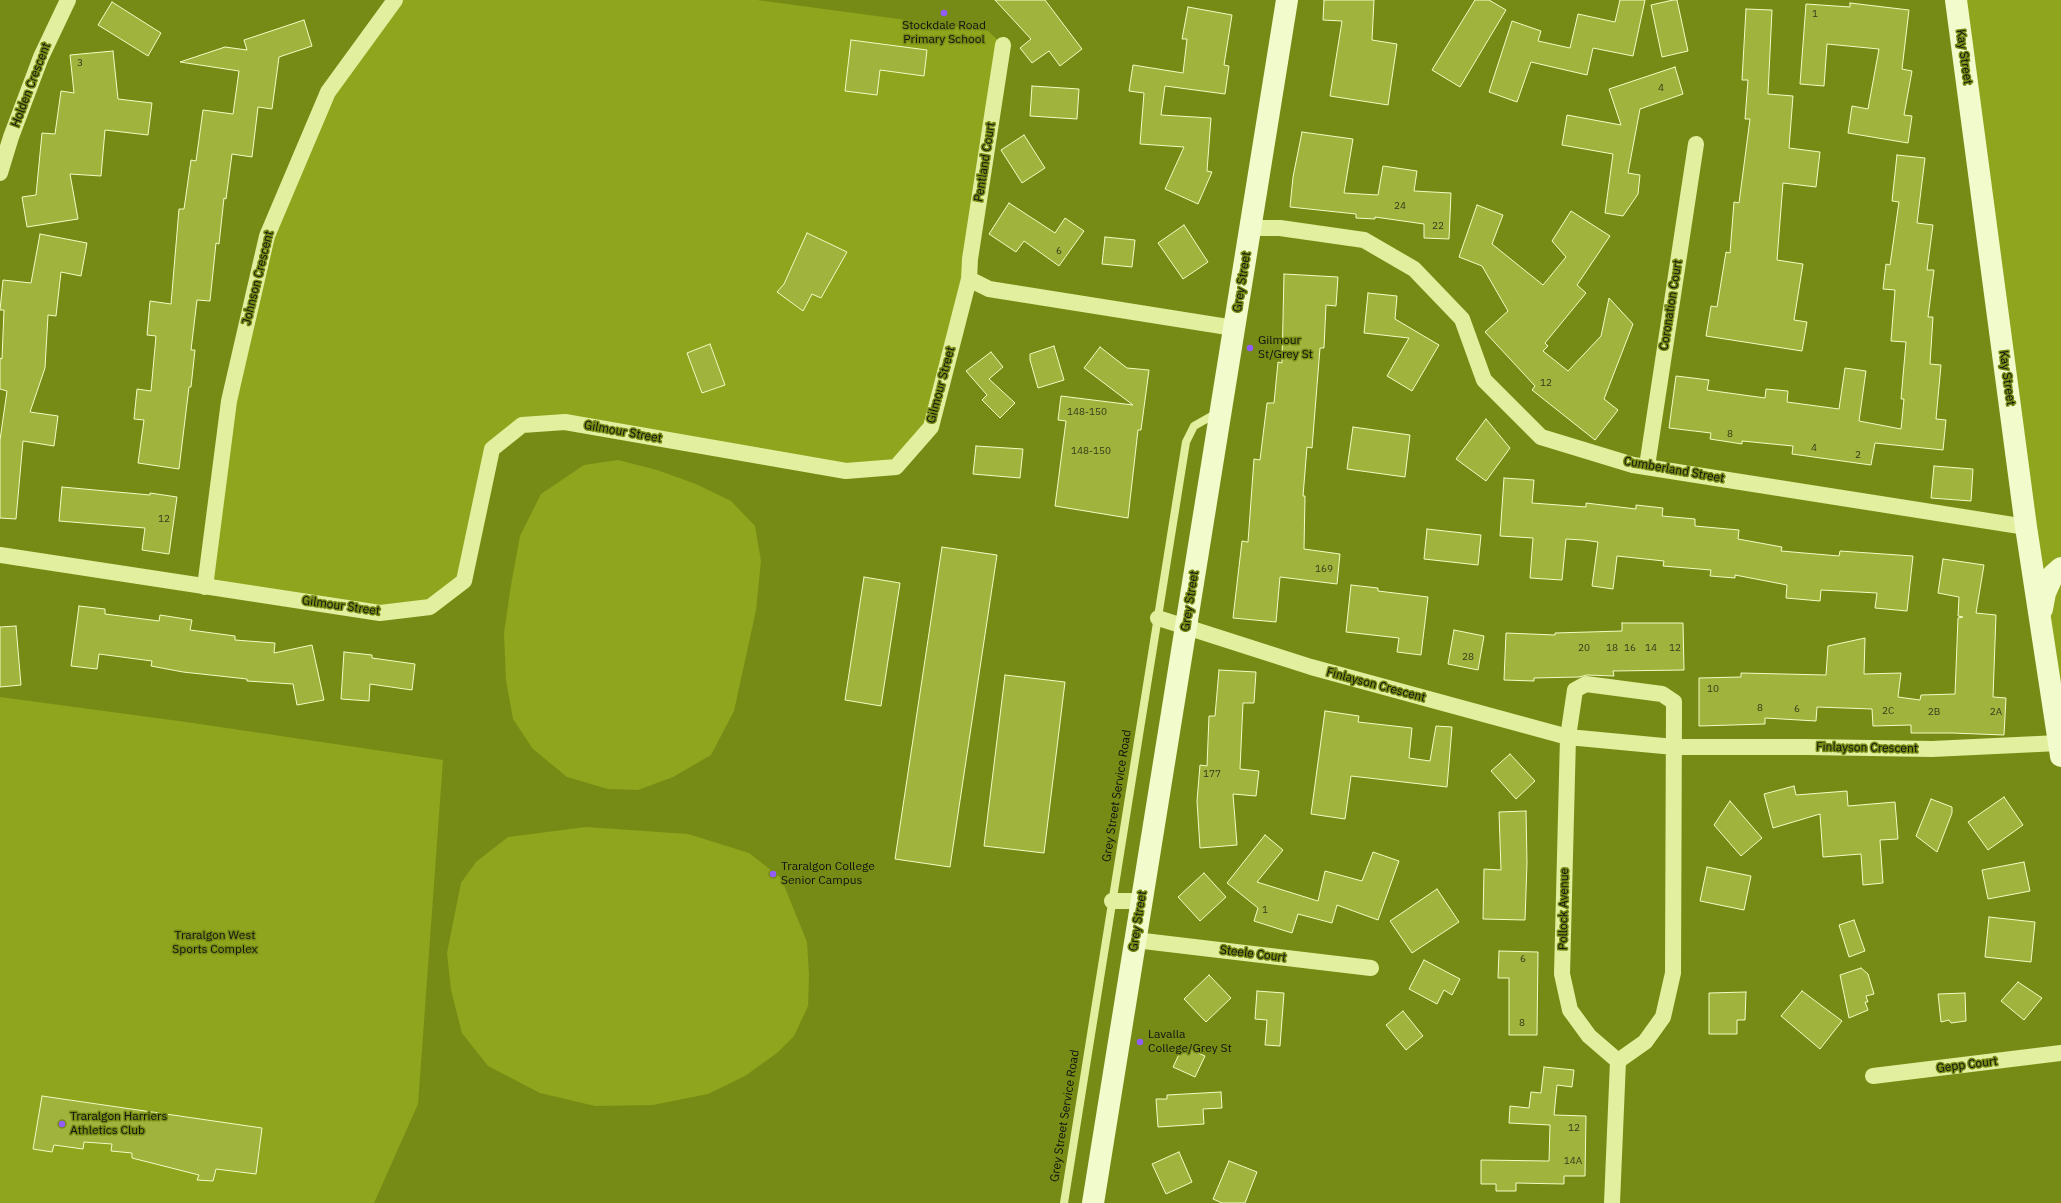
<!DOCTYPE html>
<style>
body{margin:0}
canvas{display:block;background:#768b15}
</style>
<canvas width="2061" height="1203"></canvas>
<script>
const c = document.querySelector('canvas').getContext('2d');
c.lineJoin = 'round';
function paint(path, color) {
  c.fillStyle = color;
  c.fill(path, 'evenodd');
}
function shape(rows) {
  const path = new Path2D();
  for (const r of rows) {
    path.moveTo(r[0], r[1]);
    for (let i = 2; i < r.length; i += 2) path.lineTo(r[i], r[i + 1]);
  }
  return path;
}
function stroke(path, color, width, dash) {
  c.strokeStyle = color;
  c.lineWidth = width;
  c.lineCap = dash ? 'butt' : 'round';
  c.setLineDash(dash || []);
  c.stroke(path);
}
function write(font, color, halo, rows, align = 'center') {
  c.font = font + ' "IBM Plex Sans",sans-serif';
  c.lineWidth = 3;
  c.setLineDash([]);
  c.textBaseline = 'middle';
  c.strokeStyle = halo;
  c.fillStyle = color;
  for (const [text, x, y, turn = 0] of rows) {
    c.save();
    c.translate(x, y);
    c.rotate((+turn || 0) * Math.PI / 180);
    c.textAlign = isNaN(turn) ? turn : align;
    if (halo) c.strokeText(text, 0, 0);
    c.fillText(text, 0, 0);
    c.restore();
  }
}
paint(shape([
 [395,0,757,0,988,31,1003,45,970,259,931,427,896,467,846,471,565,422,522,425,492,449,464,581,430,607,380,613,205,587,229,401,267,236,328,92],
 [1955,0,2061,0,2061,756],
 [618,460,657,470,696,484,731,501,755,526,761,561,756,610,734,711,711,755,673,777,638,790,608,789,567,777,533,749,513,719,506,680,504,633,511,585,520,536,541,494,584,465],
 [0,697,186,722,443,760,418,1104,374,1203,0,1203],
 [586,827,688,834,749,853,781,878,807,942,809,975,808,1006,794,1036,777,1053,745,1076,708,1094,653,1105,595,1106,540,1093,488,1066,462,1033,451,990,447,953,461,883,476,862,508,837]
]), '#8ea51d');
const building = shape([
 [995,0,1045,0,1082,49,1060,66,1049,51,1032,63,1020,48,1031,39,995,0],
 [1324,0,1374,0,1372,40,1397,44,1388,105,1330,96,1342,21,1323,20,1324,0],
 [1475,0,1489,0,1506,10,1460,87,1432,70,1475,0],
 [1620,0,1645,0,1633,56,1593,48,1587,75,1531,62,1517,102,1489,92,1512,21,1541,31,1538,41,1570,48,1578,14,1615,22,1620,0],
 [1673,0,1677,0,1688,51,1662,57,1651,5,1673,0],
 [112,2,161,33,148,56,98,25,112,2],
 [1850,3,1909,10,1902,69,1912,71,1904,115,1912,116,1908,143,1848,133,1852,106,1868,109,1879,49,1827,44,1824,86,1800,84,1806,4,1850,7,1850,3],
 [1188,7,1232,15,1224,65,1229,66,1225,94,1165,86,1161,115,1211,118,1207,171,1212,172,1198,204,1165,189,1184,147,1140,144,1144,93,1129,91,1133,65,1183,73,1187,39,1182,39,1188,7],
 [1746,9,1772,10,1768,94,1793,96,1789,148,1820,152,1816,187,1783,183,1777,260,1803,264,1794,320,1807,322,1802,351,1706,336,1711,306,1717,307,1726,252,1730,253,1734,202,1739,203,1750,119,1745,119,1748,80,1742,80,1746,9],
 [304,20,312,46,279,57,272,109,258,107,252,157,232,154,226,199,224,198,219,244,216,243,210,301,197,300,191,350,195,350,191,387,189,387,179,469,138,463,144,420,134,419,137,389,151,391,156,336,147,335,150,301,171,304,179,209,184,209,191,160,196,161,203,110,233,114,239,71,180,62,225,47,247,50,244,40,304,20],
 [851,40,927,50,924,76,880,70,877,95,845,91,851,40],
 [113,51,118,99,152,103,148,135,105,130,101,176,70,174,78,219,27,227,22,197,36,195,42,133,55,134,61,91,74,93,70,55,113,51],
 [1675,67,1683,94,1640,109,1628,173,1640,175,1638,194,1623,216,1605,213,1613,154,1562,145,1567,115,1621,125,1609,89,1675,67],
 [1032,86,1079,89,1077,119,1030,116,1032,86],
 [1302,132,1353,139,1344,193,1378,195,1383,166,1417,171,1414,191,1451,193,1449,239,1424,238,1424,224,1375,217,1375,219,1356,218,1356,214,1290,207,1293,177,1302,132],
 [1024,135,1045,168,1022,183,1001,150,1024,135],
 [1897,155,1925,158,1917,223,1933,225,1927,270,1934,270,1928,317,1933,317,1930,364,1941,365,1936,419,1946,420,1943,450,1875,443,1871,465,1792,454,1793,446,1742,441,1742,444,1710,439,1711,433,1669,428,1676,376,1709,380,1707,390,1765,398,1766,389,1788,391,1787,402,1839,409,1845,368,1866,371,1859,421,1901,429,1904,399,1901,399,1906,342,1891,341,1895,290,1883,289,1886,264,1890,265,1899,202,1892,201,1897,155],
 [1009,203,1055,233,1065,218,1084,231,1059,266,1024,241,1016,252,989,234,1009,203],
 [1477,205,1503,215,1492,244,1543,285,1566,257,1552,241,1571,211,1610,236,1577,285,1586,293,1545,343,1548,346,1543,351,1568,371,1601,336,1609,298,1633,324,1604,399,1618,410,1595,440,1532,390,1535,386,1485,332,1508,311,1482,266,1459,257,1477,205],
 [1184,225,1208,262,1183,279,1158,243,1184,225],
 [807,233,847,252,821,298,812,294,803,311,777,292,784,284,807,233],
 [40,234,87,243,81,276,61,272,56,316,48,315,45,368,30,412,58,416,54,446,23,441,16,519,0,518,0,440,7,391,0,389,0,358,2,359,4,310,0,310,3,280,31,283,40,234],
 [1105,237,1135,240,1132,267,1102,264,1105,237],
 [1284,274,1338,277,1336,306,1326,305,1324,348,1320,348,1312,448,1307,447,1303,496,1305,496,1304,549,1340,554,1337,584,1280,577,1276,622,1233,618,1242,541,1248,542,1254,459,1260,460,1267,403,1274,403,1278,362,1282,363,1284,274],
 [1368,293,1397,296,1395,319,1439,345,1412,391,1387,376,1409,338,1364,333,1368,293],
 [710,344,725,385,702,393,687,353,710,344],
 [1054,346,1064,380,1038,388,1030,360,1030,354,1054,346],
 [1100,347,1127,368,1149,370,1141,430,1138,430,1128,518,1055,506,1066,421,1058,420,1061,396,1133,405,1084,368,1100,347],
 [991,352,1003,367,989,379,1015,403,1000,418,982,400,987,395,966,371,991,352],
 [1486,419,1510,448,1486,481,1456,459,1486,419],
 [1353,427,1410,435,1405,477,1347,469,1353,427],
 [976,446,1023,449,1020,478,973,474,976,446],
 [1934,466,1973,469,1971,501,1931,498,1934,466],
 [1504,478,1534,480,1532,503,1586,507,1586,503,1636,509,1636,505,1663,508,1662,516,1695,519,1695,526,1739,530,1738,539,1782,547,1781,551,1839,556,1840,551,1913,556,1907,611,1875,608,1877,593,1821,590,1820,601,1786,598,1787,585,1735,575,1735,578,1710,576,1711,570,1663,566,1664,561,1617,556,1613,589,1592,586,1598,542,1583,540,1566,539,1562,580,1530,578,1533,538,1500,536,1504,478],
 [62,487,150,495,150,493,177,497,169,554,142,550,145,528,59,521,62,487],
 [1427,529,1481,535,1478,565,1424,559,1427,529],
 [942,547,997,555,950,867,895,859,942,547],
 [1943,559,1984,565,1976,613,1996,615,1993,697,2006,698,2004,735,1952,733,1911,733,1911,725,1873,726,1872,709,1817,707,1816,721,1765,718,1765,724,1699,726,1699,678,1741,677,1741,673,1826,675,1828,646,1865,638,1864,674,1901,673,1898,697,1920,700,1921,695,1955,694,1958,618,1963,617,1958,616,1959,597,1938,593,1943,559],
 [864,577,900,583,881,706,845,700,864,577],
 [1351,585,1378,588,1378,591,1428,597,1421,655,1397,652,1399,638,1346,632,1351,585],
 [79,606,105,609,105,614,159,621,160,615,192,620,190,630,235,636,235,640,275,643,274,653,312,645,324,700,297,705,293,684,247,681,247,679,183,672,151,666,152,661,99,654,97,669,71,666,79,606],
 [1622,623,1683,623,1684,670,1613,671,1614,676,1587,675,1579,677,1534,678,1534,681,1504,680,1506,633,1555,635,1555,633,1622,631,1622,623],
 [16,626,21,685,0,687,0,627,16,626],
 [1454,630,1484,636,1478,670,1448,664,1454,630],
 [344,652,372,655,372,658,415,664,412,690,370,684,369,701,341,699,344,652],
 [1219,670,1256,672,1254,703,1243,703,1240,769,1259,771,1256,796,1233,794,1237,845,1200,848,1197,801,1200,765,1207,766,1209,716,1215,716,1219,670],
 [1005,675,1065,682,1044,853,984,846,1005,675],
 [1325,711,1359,716,1358,722,1412,728,1409,758,1430,761,1436,726,1452,727,1447,787,1351,776,1345,819,1311,814,1325,711],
 [1510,754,1535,781,1516,799,1491,771,1510,754],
 [1794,786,1796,795,1847,791,1848,806,1895,802,1898,839,1880,840,1883,883,1863,885,1861,854,1823,857,1820,814,1773,828,1764,794,1794,786],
 [2004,797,2023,825,1988,850,1968,822,2004,797],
 [1931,799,1952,807,1952,813,1937,852,1916,836,1931,799],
 [1730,801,1762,838,1741,856,1714,825,1730,801],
 [1526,811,1527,863,1525,920,1483,919,1484,869,1501,870,1499,812,1526,811],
 [1265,835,1283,850,1257,882,1318,901,1325,871,1362,881,1373,852,1399,861,1378,920,1337,905,1332,923,1298,914,1292,933,1254,921,1258,908,1227,883,1265,835],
 [2024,862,2030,891,1988,899,1982,870,2024,862],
 [1707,867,1751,876,1744,910,1700,901,1707,867],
 [1204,873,1226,897,1200,921,1178,897,1204,873],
 [1437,889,1459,922,1412,953,1390,921,1437,889],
 [1989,917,2035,922,2031,962,1985,957,1989,917],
 [1854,920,1865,951,1849,957,1839,925,1854,920],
 [1499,951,1538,952,1537,1035,1509,1035,1509,978,1498,978,1499,951],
 [1424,960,1460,979,1452,995,1444,990,1437,1004,1409,989,1424,960],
 [1861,968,1868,974,1874,994,1866,996,1868,1002,1865,1002,1868,1010,1849,1018,1840,975,1861,968],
 [1209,975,1231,998,1206,1022,1184,999,1209,975],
 [2018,982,2042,998,2024,1020,2001,1001,2018,982],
 [1257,991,1284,993,1280,1046,1265,1045,1267,1020,1255,1019,1257,991],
 [1802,991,1842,1021,1820,1049,1781,1016,1802,991],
 [1746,992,1745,1020,1737,1020,1737,1034,1709,1034,1709,993,1746,992],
 [1965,993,1966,1021,1951,1023,1949,1020,1941,1022,1938,994,1965,993],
 [1403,1011,1423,1036,1406,1050,1386,1025,1403,1011],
 [1183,1046,1205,1056,1195,1077,1173,1067,1183,1046],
 [1544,1067,1574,1070,1572,1087,1557,1085,1554,1115,1586,1116,1585,1176,1564,1176,1564,1184,1516,1183,1516,1191,1496,1191,1496,1184,1481,1184,1481,1160,1549,1161,1550,1125,1509,1123,1510,1106,1529,1108,1531,1092,1541,1093,1544,1067],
 [1221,1092,1222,1108,1203,1109,1204,1124,1158,1127,1156,1099,1167,1099,1167,1095,1221,1092],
 [42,1096,262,1128,256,1174,216,1169,213,1181,197,1180,199,1175,132,1158,132,1153,111,1151,112,1144,84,1142,83,1149,54,1145,52,1152,33,1149,42,1096],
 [1179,1152,1192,1182,1166,1194,1152,1164,1179,1152],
 [1229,1161,1257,1172,1245,1203,1222,1203,1213,1199,1229,1161]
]);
paint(building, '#a0b43d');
stroke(building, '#f2fbc4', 1);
stroke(shape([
 [1064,1203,1186,442,1194,426,1217,413]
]), '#e2ef9e', 8);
stroke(shape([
 [0,173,11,137,41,57,68,0],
 [1251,228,1280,228,1364,240,1414,269,1462,319,1484,380,1541,437,1633,465,2026,527],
 [969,279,970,259,1003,45],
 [1647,466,1696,144],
 [0,555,380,613,430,607,464,581,492,449,522,425,565,422,846,471,896,467,931,427,969,279,989,289,1234,328],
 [205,587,229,401,267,236,328,92,395,0],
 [1158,618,1311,667,1568,737,1674,747,1808,747,1932,749,2059,743],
 [1586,684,1662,694,1674,702,1673,973,1663,1017,1645,1042,1618,1061,1589,1036,1570,1010,1562,974,1568,737,1575,690,1586,684],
 [1112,901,1142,901],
 [1135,940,1371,968],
 [1873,1076,2061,1053],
 [1612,1203,1618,1061]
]), '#e2ef9e', 16);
stroke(shape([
 [1956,0,2026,527,2061,756],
 [2042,609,2045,593,2053,575,2061,568],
 [1093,1203,1287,0]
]), '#f2fbcc', 22);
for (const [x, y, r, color] of [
 [944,13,4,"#925cff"],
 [1250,348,4,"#925cff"],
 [773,874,4,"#925cff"],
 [1140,1042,4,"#925cff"],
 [62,1124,4,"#925cff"]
]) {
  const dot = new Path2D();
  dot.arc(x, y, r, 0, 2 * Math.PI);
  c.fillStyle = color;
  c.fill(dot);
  stroke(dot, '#768b15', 1.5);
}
write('10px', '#353a1c', null, [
 ["1",1815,14],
 ["3",80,63],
 ["4",1661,88],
 ["24",1400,206],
 ["22",1438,226],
 ["6",1059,251],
 ["12",1546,383],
 ["148-150",1087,412],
 ["8",1730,434],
 ["4",1814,448],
 ["148-150",1091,451],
 ["2",1858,455],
 ["12",164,519],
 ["169",1324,569],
 ["20",1584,648],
 ["18",1612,648],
 ["16",1630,648],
 ["14",1651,648],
 ["12",1675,648],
 ["28",1468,657],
 ["10",1713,689],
 ["8",1760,708],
 ["6",1797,709],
 ["2C",1888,711],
 ["2B",1934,712],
 ["2A",1996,712],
 ["177",1212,774],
 ["1",1265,910],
 ["6",1523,959],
 ["8",1522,1023],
 ["12",1574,1128],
 ["14A",1573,1161]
]);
write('12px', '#111', '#768b15', [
 ["Stockdale Road",944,26,"center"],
 ["Primary School",944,40,"center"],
 ["Gilmour",1258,341],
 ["St/Grey St",1258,355],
 ["Traralgon College",781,867],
 ["Senior Campus",781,881],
 ["Lavalla",1148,1035],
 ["College/Grey St",1148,1049],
 ["Traralgon Harriers",70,1117],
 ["Athletics Club",70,1131]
], 'left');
write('12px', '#111', '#768b15', [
 ["Kay Street",1964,57,82],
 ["Holden Crescent",31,85,-69],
 ["Pentland Court",985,162,-81],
 ["Johnson Crescent",258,278,-76],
 ["Grey Street",1242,282,-81],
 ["Coronation Court",1671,305,-81],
 ["Kay Street",2007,378,82],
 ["Gilmour Street",941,385,-75],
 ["Gilmour Street",623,432,10],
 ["Cumberland Street",1674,470,10],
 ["Grey Street",1190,601,-81],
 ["Gilmour Street",341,606,8],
 ["Finlayson Crescent",1376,685,15],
 ["Finlayson Crescent",1867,748,1],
 ["Grey Street Service Road",1117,796,-81],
 ["Pollock Avenue",1564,909,-89],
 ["Grey Street",1138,921,-81],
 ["Steele Court",1253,954,7],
 ["Gepp Court",1967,1065,-7],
 ["Grey Street Service Road",1065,1116,-81]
]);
write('12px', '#111', '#768b15', [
 ["Traralgon West",215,936],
 ["Sports Complex",215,950]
]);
</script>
